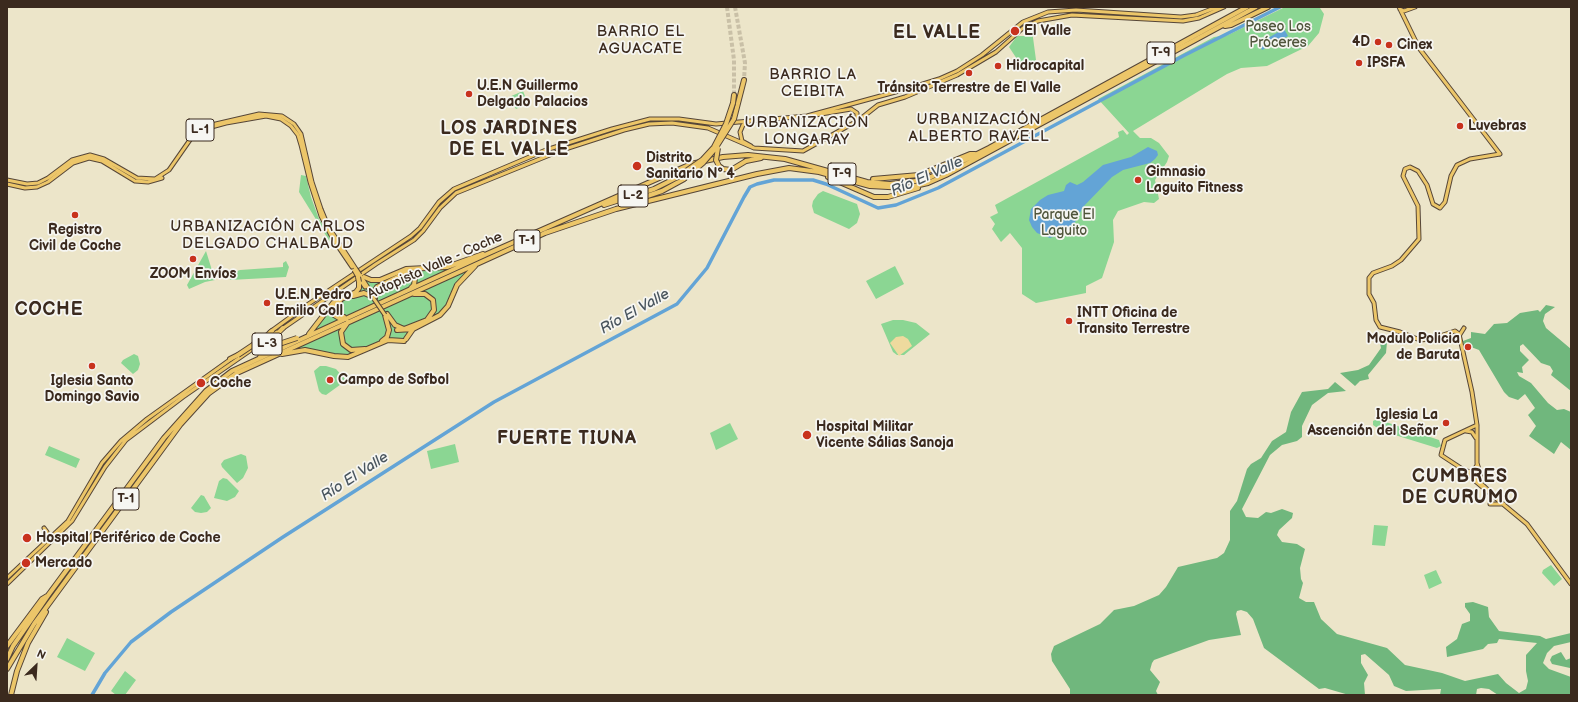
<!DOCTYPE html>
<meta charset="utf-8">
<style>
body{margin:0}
#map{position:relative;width:1578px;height:702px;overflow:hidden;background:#ece5c9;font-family:"Balsamiq Sans",sans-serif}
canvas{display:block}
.frame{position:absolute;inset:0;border:8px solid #3b2a1e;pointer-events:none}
.north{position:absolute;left:16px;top:646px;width:40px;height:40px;-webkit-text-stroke:3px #f6f6f2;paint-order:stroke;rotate:25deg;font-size:11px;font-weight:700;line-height:16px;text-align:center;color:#3b2a1e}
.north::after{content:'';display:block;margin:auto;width:14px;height:18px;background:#3b2a1e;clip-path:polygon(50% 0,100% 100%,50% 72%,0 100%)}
</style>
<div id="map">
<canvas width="1578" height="702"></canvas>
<div class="frame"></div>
<div class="north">N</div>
</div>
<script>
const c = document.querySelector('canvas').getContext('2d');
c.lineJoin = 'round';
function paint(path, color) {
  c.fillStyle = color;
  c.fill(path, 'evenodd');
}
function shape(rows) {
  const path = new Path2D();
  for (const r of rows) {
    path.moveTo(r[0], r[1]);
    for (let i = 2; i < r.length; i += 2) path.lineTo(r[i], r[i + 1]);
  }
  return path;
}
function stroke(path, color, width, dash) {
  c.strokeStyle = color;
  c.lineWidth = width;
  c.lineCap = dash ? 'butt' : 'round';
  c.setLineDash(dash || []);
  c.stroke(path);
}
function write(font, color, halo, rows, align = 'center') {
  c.font = font + ' "Balsamiq Sans",sans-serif';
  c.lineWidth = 3.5;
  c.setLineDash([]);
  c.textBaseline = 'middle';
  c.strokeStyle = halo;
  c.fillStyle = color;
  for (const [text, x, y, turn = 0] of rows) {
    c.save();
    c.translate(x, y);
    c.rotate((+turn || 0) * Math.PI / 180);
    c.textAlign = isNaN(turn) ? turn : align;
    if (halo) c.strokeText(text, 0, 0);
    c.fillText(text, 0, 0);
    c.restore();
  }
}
paint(shape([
 [1285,7,1316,7,1320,8,1324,14,1319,33,1308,46,1267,66,1241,68,1227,74,1133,131,1140,138,1151,138,1159,143,1169,156,1167,162,1155,180,1159,199,1154,203,1144,202,1118,211,1113,220,1114,242,1102,278,1086,286,1086,293,1036,303,1022,294,1022,248,1010,233,1001,242,992,229,995,224,990,217,998,213,995,205,1119,137,1118,132,1123,130,1127,135,1129,133,1098,99,1214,37,1228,35],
 [1032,30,1036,60,1023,68,1009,47,1017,36,1024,36],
 [523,91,527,101,526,104,516,109,509,97],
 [301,175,306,176,311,197,319,219,332,240,330,242,299,192],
 [823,191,857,204,860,214,857,223,849,229,814,213,812,206,813,201,818,194],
 [206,251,215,280,205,282,189,289,187,285],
 [487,254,322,330,310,333,333,303,359,288,358,277,376,280,406,269,447,267],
 [286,261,289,267,286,277,230,280,229,274,240,270,283,267,283,263],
 [480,262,464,276,446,310,413,329,406,339,395,339,348,357,309,351,285,353],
 [895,266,904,284,876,299,866,281],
 [893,320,903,320,916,323,930,334,904,355,897,355,893,352,881,324],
 [134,354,138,356,140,364,138,370,133,374,121,363,123,360],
 [320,366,326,366,336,369,345,379,344,382,326,395,322,394,319,391,314,371],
 [1377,419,1439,440,1441,446,1437,448,1382,431,1373,425,1373,421],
 [730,423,738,439,716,450,710,433],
 [455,444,459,462,431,469,427,451],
 [49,446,80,459,76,468,45,455],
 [241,454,246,456,248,468,243,478,237,483,222,467,221,464,224,460],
 [223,478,227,479,239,491,235,497,227,501,214,498,219,481],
 [201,495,204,496,211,508,207,512,201,513,195,512,191,508],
 [1374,525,1388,526,1385,546,1372,545],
 [1551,565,1562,579,1554,586,1542,573,1543,570],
 [1436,570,1442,583,1429,589,1424,575],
 [67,638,95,653,85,671,57,657],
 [125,671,136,680,125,695,116,695,111,691]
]), '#8bd693');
paint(shape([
 [1546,305,1555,307,1545,314,1543,321,1546,328,1571,349,1571,391,1551,375,1553,371,1550,366,1541,363,1523,344,1520,346,1520,351,1529,360,1522,367,1523,373,1517,372,1519,376,1531,383,1548,403,1557,410,1564,409,1571,412,1571,450,1561,442,1554,454,1529,436,1536,426,1528,415,1535,408,1525,394,1518,400,1509,397,1504,392,1479,350,1471,347,1470,344,1464,346,1463,341,1471,338,1471,332,1485,334,1494,324,1507,323,1520,313,1538,310,1540,312],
 [1378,333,1387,342,1386,353,1368,375,1369,379,1360,381,1355,386,1340,373,1358,370,1369,365,1381,348],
 [1335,382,1346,391,1328,393,1312,405,1302,426,1302,437,1297,441,1282,445,1270,455,1242,509,1246,517,1258,518,1266,512,1271,513,1282,509,1293,513,1292,518,1279,530,1277,535,1282,542,1297,544,1305,549,1300,568,1301,579,1303,583,1299,598,1306,602,1314,602,1321,619,1337,634,1387,648,1405,665,1442,673,1465,681,1498,674,1506,683,1519,693,1526,689,1528,681,1526,671,1526,655,1537,643,1499,639,1497,643,1488,644,1483,649,1447,657,1446,647,1457,639,1462,624,1470,621,1470,614,1465,607,1465,603,1473,602,1488,607,1489,617,1499,631,1540,636,1546,639,1571,633,1571,642,1554,646,1547,653,1543,663,1549,669,1571,677,1571,695,1498,695,1489,689,1481,688,1477,689,1476,695,1440,695,1441,689,1406,691,1394,686,1389,675,1365,654,1361,655,1361,663,1368,675,1364,683,1365,695,1349,695,1325,688,1319,689,1264,648,1253,619,1247,612,1241,610,1237,611,1236,614,1241,635,1209,640,1154,660,1152,663,1150,670,1160,682,1156,691,1158,695,1070,695,1070,689,1052,661,1051,654,1054,646,1100,624,1114,610,1134,606,1159,595,1166,587,1178,567,1217,558,1224,553,1230,540,1230,511,1237,501,1247,469,1251,464,1261,458,1272,441,1286,432,1291,412,1302,392,1328,389],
 [1561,652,1566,660,1571,658,1570,668,1552,664,1550,660,1552,656]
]), '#70b77d');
paint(shape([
 [903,336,908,339,912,346,899,356,890,343,896,337]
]), '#eeda9e');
paint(shape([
 [1284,29,1288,36,1262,50,1259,43],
 [1148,147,1157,151,1158,155,1155,159,1150,163,1123,170,1112,177,1083,207,1074,224,1064,233,1050,238,1037,233,1032,227,1029,220,1031,209,1040,200,1048,195,1064,191,1066,185,1070,182,1077,185,1083,182,1103,165,1131,157]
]), '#63a4d6');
stroke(shape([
 [92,695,105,673,131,642,171,612,283,537,494,402,677,304,707,268,744,197,750,187,757,184,774,180,813,180,826,184,878,208,896,205,938,188,1183,56,1280,7]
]), '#63a4d6', 3.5);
stroke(shape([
 [727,7,734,60,734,95],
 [735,7,745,63,744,80]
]), '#c9c0a7', 4, [4, 2]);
const major = shape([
 [1399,7,1419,48,1500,154],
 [1400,9,1404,11,1415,7],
 [815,115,851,109,857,113,857,120],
 [750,121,743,125,740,132,742,141,751,146],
 [204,129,226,123,266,116,281,119,291,126,298,135,301,145,310,182,321,216,333,239,352,267],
 [7,180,27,184,38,183,48,178,72,160,90,155,104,159,137,178,155,179,169,170,192,137,207,126,259,114,282,116,294,124,301,134,312,182,321,209,328,226,356,269],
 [7,184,25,188,37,187,48,182,73,163,89,158,102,161,135,181,148,182,162,178],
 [360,275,374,297],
 [358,277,365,287],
 [282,329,376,264,414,240,423,231,440,208,456,193,562,150,624,130,649,124,672,123,708,128,754,148,803,151,859,120,878,105,905,97,957,75,996,52,1023,28,1038,21,1072,15,1183,21,1199,18,1224,7],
 [270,332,307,305,411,236,420,228,439,202,454,189,546,150,612,129,650,119,679,119,716,124,807,116,910,88,939,79,957,71,982,55,1023,22,1048,12,1076,10,1181,17,1196,15,1217,7],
 [1459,334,1455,331,1431,339,1420,340,1400,332,1380,327,1376,320,1374,303,1369,294,1369,278,1373,273,1392,266,1401,260,1419,239,1418,206,1403,176,1405,169,1410,167,1418,171,1427,185,1433,204,1440,208,1445,202,1451,176,1457,165,1470,159,1500,154],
 [1459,334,1472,392,1477,425,1477,463,1482,480],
 [1459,336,1464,328],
 [254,343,264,336],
 [1466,431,1472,432,1476,438],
 [1467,471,1474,480,1527,524,1571,584],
 [1467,472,1441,455,1445,440,1477,425],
 [1468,472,1474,470,1477,465],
 [1472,475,1500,501],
 [1490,504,1504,504],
 [44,528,47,532,47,541],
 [7,578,68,521,102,463,121,441,147,419,231,359],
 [7,584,72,521,105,467,126,440,183,397,277,332]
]);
const highway = shape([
 [1225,26,1231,25,1268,7],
 [733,103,734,95],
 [734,119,744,80],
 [746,161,761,158],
 [828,177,874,197,888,197,918,188],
 [873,179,919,175,970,154,975,154],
 [604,205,654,189,676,178],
 [621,205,662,191,684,179],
 [364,277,371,280,380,280,406,269,447,267,483,254],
 [353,296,364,293,371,296],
 [375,298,374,292,377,287,406,273,412,273,415,278,414,285,411,288],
 [340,302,334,307,334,315,339,318,344,317],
 [387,314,395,325,404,329,427,320,434,310,433,300,425,294,414,294],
 [348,322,341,332,343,344,351,350,365,349],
 [397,330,413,329,440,315,448,306,457,285,475,266],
 [309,334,333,303,356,292,359,288,359,282],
 [406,339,413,329],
 [382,341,387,337,389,330,385,315],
 [276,349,270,349,268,343,283,328],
 [282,354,305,350,334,356,348,357,388,340,404,341],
 [260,357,263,351,262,340,272,331],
 [230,359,238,355],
 [7,646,42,599,47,596],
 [7,659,13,646,49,594,164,438,206,391,232,371,487,254,691,164,723,157,748,155,785,159,867,182,890,184,915,181,931,177,989,148,1247,7],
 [7,669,34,624,180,425,209,393,237,373,545,233,616,209,757,174,789,168,819,172,870,186,906,188,928,183,946,175,1256,7],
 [11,695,17,671,28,643,46,612]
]);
stroke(major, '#564638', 5);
stroke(highway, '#564638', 6);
stroke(major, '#ecc669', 3);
stroke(highway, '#ecc669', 4);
const majorBridge = shape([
 [356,269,360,275],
 [354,270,358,277],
 [374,299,385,315]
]);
const highwayBridge = shape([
 [718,148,716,160,719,166,723,169,731,170,746,161],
 [676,178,702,160,714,147,726,124,733,103],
 [684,179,703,163,715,149,734,119],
 [358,277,359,282],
 [238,355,256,343,276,345,297,338]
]);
stroke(majorBridge, '#564638', 5, []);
stroke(highwayBridge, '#564638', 6, []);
stroke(majorBridge, '#ecc669', 3);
stroke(highwayBridge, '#ecc669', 4);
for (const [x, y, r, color] of [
 [1015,31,5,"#c8321e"],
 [1378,42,4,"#c8321e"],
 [1389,45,4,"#c8321e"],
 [1359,63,4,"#c8321e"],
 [998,66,4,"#c8321e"],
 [969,73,4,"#c8321e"],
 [469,94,4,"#c8321e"],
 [1460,126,4,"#c8321e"],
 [637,166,5,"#c8321e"],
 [1138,180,4,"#c8321e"],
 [75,215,4,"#c8321e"],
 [193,259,4,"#c8321e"],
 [267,303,4,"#c8321e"],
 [1069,321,4,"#c8321e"],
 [1468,347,4,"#c8321e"],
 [92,366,4,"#c8321e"],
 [330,380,4,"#c8321e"],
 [201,383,5,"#c8321e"],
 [1446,423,4,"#c8321e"],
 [807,435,5,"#c8321e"],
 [27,538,5,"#c8321e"],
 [26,563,5,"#c8321e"]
]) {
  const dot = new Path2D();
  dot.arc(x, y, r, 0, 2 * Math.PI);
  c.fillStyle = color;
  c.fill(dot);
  stroke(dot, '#f6f6f2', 1.5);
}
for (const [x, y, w] of [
 [1161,53,28],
 [200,130,28],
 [842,174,28],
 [633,196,30],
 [527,241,26],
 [267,344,30],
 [126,499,26]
]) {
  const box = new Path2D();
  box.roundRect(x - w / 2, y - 11, w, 22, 3);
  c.fillStyle = '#f6f6f2';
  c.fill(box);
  stroke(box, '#3b2a1e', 1);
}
write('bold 13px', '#3b2a1e', null, [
 ["T-9",1161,53],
 ["L-1",200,130],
 ["T-9",842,174],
 ["L-2",633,196],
 ["T-1",527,241],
 ["L-3",267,344],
 ["T-1",126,499]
]);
write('14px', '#4f553b', '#f6f6f2', [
 ["Paseo Los",1278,27],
 ["Próceres",1278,43],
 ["Parque El",1064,215],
 ["Laguito",1064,231]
]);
write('bold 14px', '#3b2a1e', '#f6f6f2', [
 ["El Valle",1024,31],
 ["4D",1370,42,"right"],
 ["Cinex",1397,45],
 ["IPSFA",1367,63],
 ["Hidrocapital",1006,66],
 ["U.E.N Guillermo",477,86],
 ["Delgado Palacios",477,102],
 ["Tránsito Terrestre de El Valle",969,88,"center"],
 ["Luvebras",1468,126],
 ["Distrito",646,158],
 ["Sanitario N° 4",646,174],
 ["Gimnasio",1146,172],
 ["Laguito Fitness",1146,188],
 ["Registro",75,230,"center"],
 ["Civil de Coche",75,246,"center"],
 ["ZOOM Envíos",193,274,"center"],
 ["U.E.N Pedro",275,295],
 ["Emilio Coll",275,311],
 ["INTT Oficina de",1077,313],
 ["Transito Terrestre",1077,329],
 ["Modulo Policia",1460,339,"right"],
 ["de Baruta",1460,355,"right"],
 ["Campo de Sofbol",338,380],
 ["Iglesia Santo",92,381,"center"],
 ["Domingo Savio",92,397,"center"],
 ["Coche",210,383],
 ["Iglesia La",1438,415,"right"],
 ["Ascención del Señor",1438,431,"right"],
 ["Hospital Militar",816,427],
 ["Vicente Sálias Sanoja",816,443],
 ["Hospital Periférico de Coche",36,538],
 ["Mercado",35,563]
], 'left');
write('14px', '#3b2a1e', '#f6f6f2', [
 ["Autopista Valle - Coche",435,266,-24]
]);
c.letterSpacing = '1px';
write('15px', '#3b2a1e', '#f6f6f2', [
 ["BARRIO EL",641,32],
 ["AGUACATE",641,49],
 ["BARRIO LA",813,75],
 ["CEIBITA",813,92],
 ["URBANIZACIÓN",979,120],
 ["ALBERTO RAVELL",979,137],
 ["URBANIZACIÓN",807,123],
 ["LONGARAY",807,140],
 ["URBANIZACIÓN CARLOS",268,227],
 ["DELGADO CHALBAUD",268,244]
]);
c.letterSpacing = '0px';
write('italic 15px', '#49555e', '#f6f6f2', [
 ["Río El Valle",927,177,-24],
 ["Río El Valle",635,312,-29],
 ["Río El Valle",355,477,-33]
]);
c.letterSpacing = '1px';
write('bold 18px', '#3b2a1e', '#f6f6f2', [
 ["EL VALLE",937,33],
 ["LOS JARDINES",509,129],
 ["DE EL VALLE",509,150],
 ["COCHE",49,310],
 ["FUERTE TIUNA",567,439],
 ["CUMBRES",1460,477],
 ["DE CURUMO",1460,498]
]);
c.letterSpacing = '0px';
</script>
